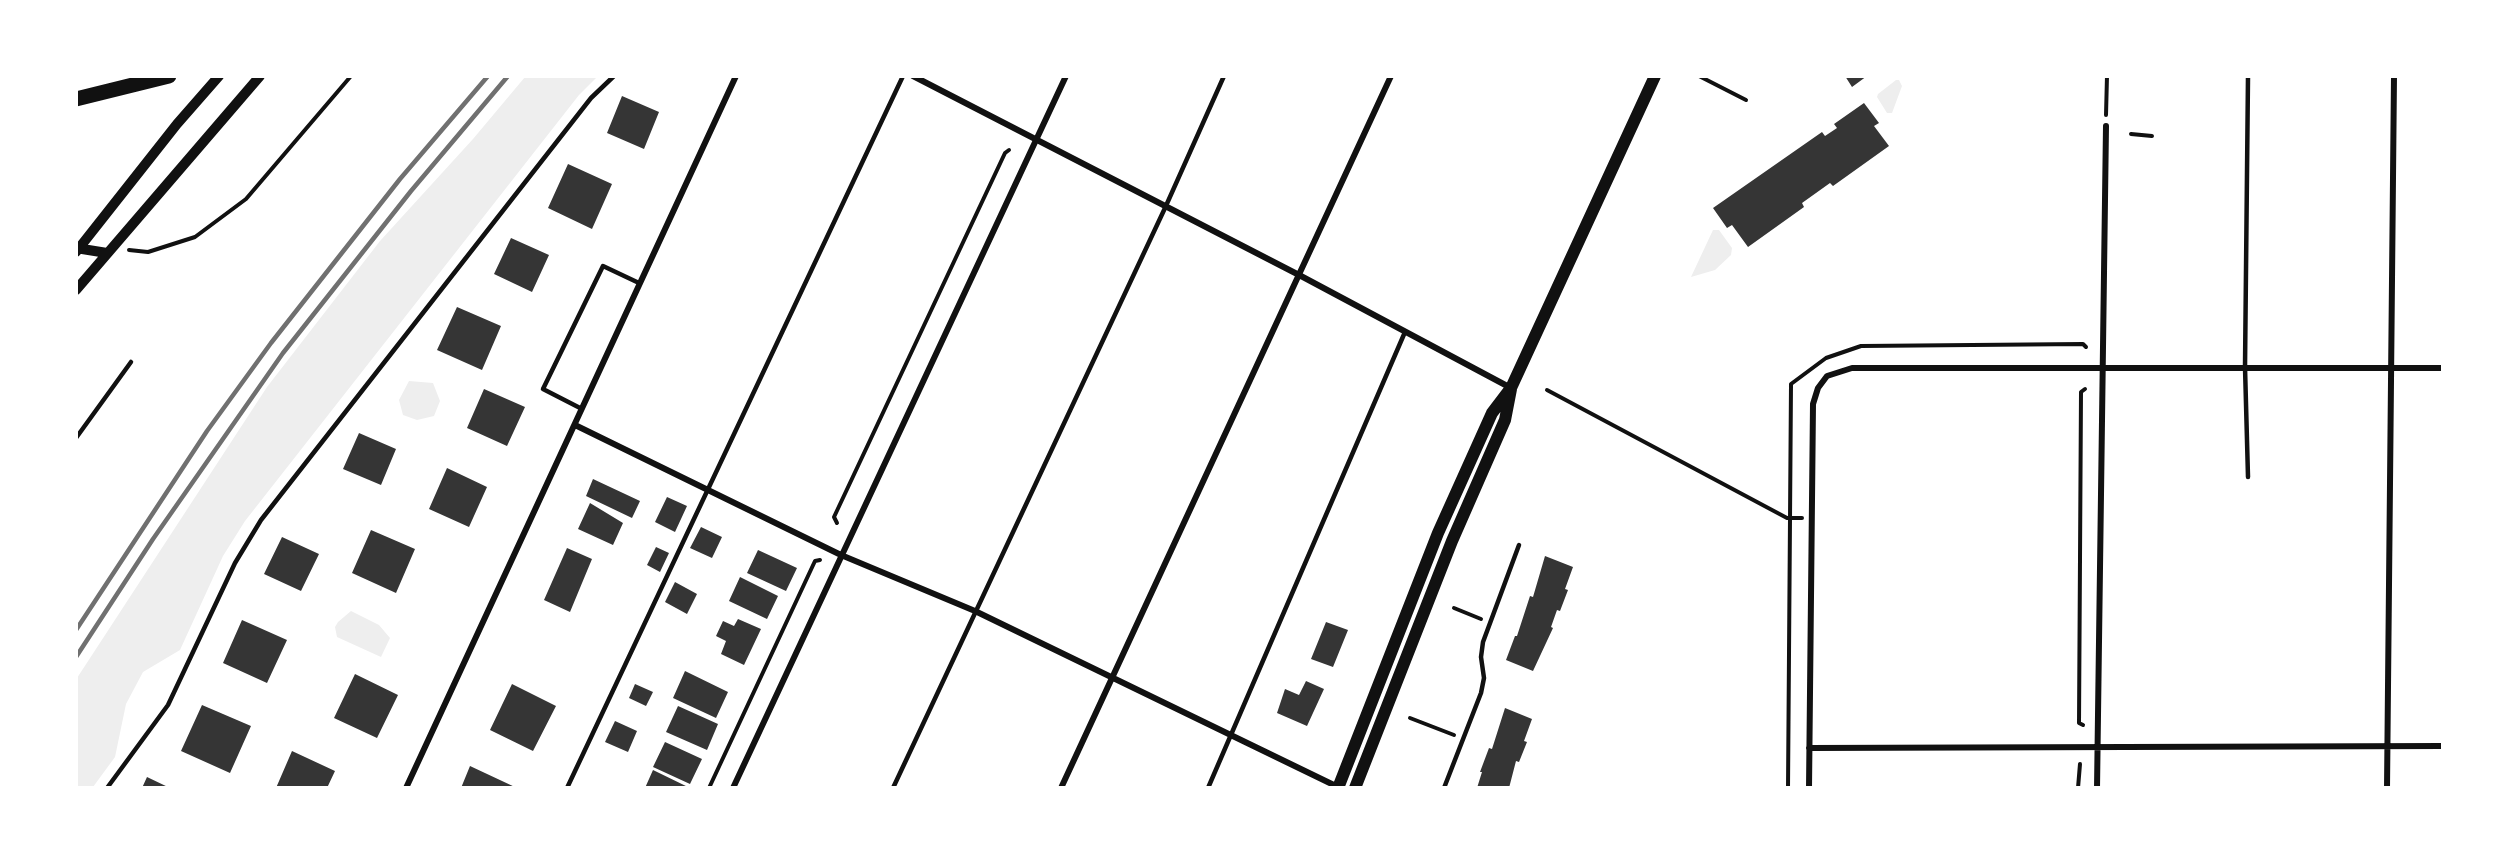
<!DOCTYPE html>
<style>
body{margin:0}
#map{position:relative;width:2519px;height:864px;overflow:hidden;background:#fff;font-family:"Times New Roman",serif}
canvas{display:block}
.frame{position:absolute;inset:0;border:78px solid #fff;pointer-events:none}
</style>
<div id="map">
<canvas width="2519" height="864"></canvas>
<div class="frame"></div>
</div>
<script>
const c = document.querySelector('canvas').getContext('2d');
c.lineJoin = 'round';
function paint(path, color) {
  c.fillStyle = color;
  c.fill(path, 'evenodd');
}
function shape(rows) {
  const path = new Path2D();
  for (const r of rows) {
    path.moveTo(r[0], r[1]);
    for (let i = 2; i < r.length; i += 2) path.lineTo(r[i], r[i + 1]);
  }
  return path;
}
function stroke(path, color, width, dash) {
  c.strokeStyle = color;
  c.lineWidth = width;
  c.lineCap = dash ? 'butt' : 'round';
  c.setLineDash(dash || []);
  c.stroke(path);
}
paint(shape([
 [525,77,597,77,579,95,245,521,223,556,180,650,143,672,126,704,115,757,93,787,77,787,77,678,267,387,380,241,473,139],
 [1896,80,1899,80,1902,86,1892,113,1887,113,1877,97,1878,94],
 [1713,230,1719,230,1732,248,1731,255,1715,270,1691,277],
 [409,381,433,383,440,401,434,416,417,420,403,415,399,400],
 [351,611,379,625,390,638,381,657,337,637,335,627,338,622]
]), '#eee');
paint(shape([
 [1845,76,1867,76,1852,87],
 [622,96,659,112,644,149,607,133],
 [1864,103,1879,123,1874,126,1889,146,1833,186,1830,183,1802,203,1804,207,1748,247,1732,225,1727,228,1713,208,1822,132,1825,136,1837,128,1834,124],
 [568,164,612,184,592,229,548,208],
 [511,238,549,255,532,292,494,274],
 [457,307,501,326,482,370,437,350],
 [484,389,525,407,507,446,467,428],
 [359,433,396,449,381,485,343,469],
 [447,468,487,487,469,527,429,509],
 [593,479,640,501,632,518,586,496],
 [667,497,687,506,675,532,655,522],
 [590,503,623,523,613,545,578,529],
 [701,527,722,537,712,558,690,548],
 [371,530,415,549,396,593,352,573],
 [282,537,319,554,301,591,264,574],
 [656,547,669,553,660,572,647,565],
 [567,548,592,559,570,612,544,600],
 [758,550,797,568,786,591,747,573],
 [1545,556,1573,567,1565,589,1568,590,1560,611,1557,610,1551,627,1553,628,1533,671,1506,660,1515,636,1517,636,1530,596,1533,597],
 [740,577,778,596,767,619,729,601],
 [675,582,697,594,687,614,665,602],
 [738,619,761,629,744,665,721,654,726,641,716,636,723,621,734,626],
 [242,620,287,640,267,683,223,663],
 [1326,622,1348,630,1333,667,1311,659],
 [685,671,728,692,716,718,673,698],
 [355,674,398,695,377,738,334,718],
 [1306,681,1324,689,1307,726,1277,713,1285,689,1299,695],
 [512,684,556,706,533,751,490,730],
 [635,684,653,692,646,706,629,698],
 [202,705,251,726,230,773,181,751],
 [678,706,718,724,707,750,666,732],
 [1505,708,1532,719,1524,741,1527,742,1519,762,1516,761,1509,788,1477,788,1482,772,1480,772,1489,748,1492,749],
 [615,721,637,731,628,752,605,742],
 [665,742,702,759,690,784,653,767],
 [292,751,335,771,327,788,276,788],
 [470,766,517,788,461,788],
 [653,770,690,788,645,788],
 [147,777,170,788,142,788]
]), '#353535');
stroke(shape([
 [1699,76,1746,100],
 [2106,115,2107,76],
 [2131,134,2152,136],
 [129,250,148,252,195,237,246,199,351,76],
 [1547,390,1787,518,1802,518],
 [837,523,834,517,1005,153,1009,150],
 [1454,608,1481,619],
 [1410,718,1454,735],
 [2083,725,2079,723,2081,392,2085,389],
 [709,788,815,561,820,560],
 [1788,788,1791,384,1826,358,1861,346,2083,344,2086,347],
 [2078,788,2080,764]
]), '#111', 4);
stroke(shape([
 [582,409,543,389,603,266,639,283],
 [76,438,131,362],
 [2248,477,2245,367,2248,76],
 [107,788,168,705,235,563,261,520,591,98,614,76],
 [567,788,903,76],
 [893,788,1165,208,1224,76],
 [1208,788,1405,332],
 [1444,788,1481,693,1484,678,1481,657,1483,642,1519,545]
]), '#111', 4.5);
stroke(shape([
 [913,76,1301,276,1511,388],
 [575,425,841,555,975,611,1338,787],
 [1809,748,2442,746],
 [406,788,736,76],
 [733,788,1066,76],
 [1061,788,1391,76],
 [1809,788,1813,404,1818,388,1827,376,1852,368,2442,368],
 [2097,788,2106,126],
 [2387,788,2394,76]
]), '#111', 6);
stroke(shape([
 [76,248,107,253],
 [76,252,177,124,219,76],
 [76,290,260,76]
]), '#111', 10);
stroke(shape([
 [1338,788,1438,533,1492,413,1511,388,1655,76],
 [1355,788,1452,541,1505,420,1511,389]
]), '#111', 12);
stroke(shape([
 [76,99,169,76]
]), '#111', 15);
stroke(shape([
 [76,630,207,431,271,343,400,179,488,76],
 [76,657,153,539,283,353,411,191,508,76]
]), '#707070', 4.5);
</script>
